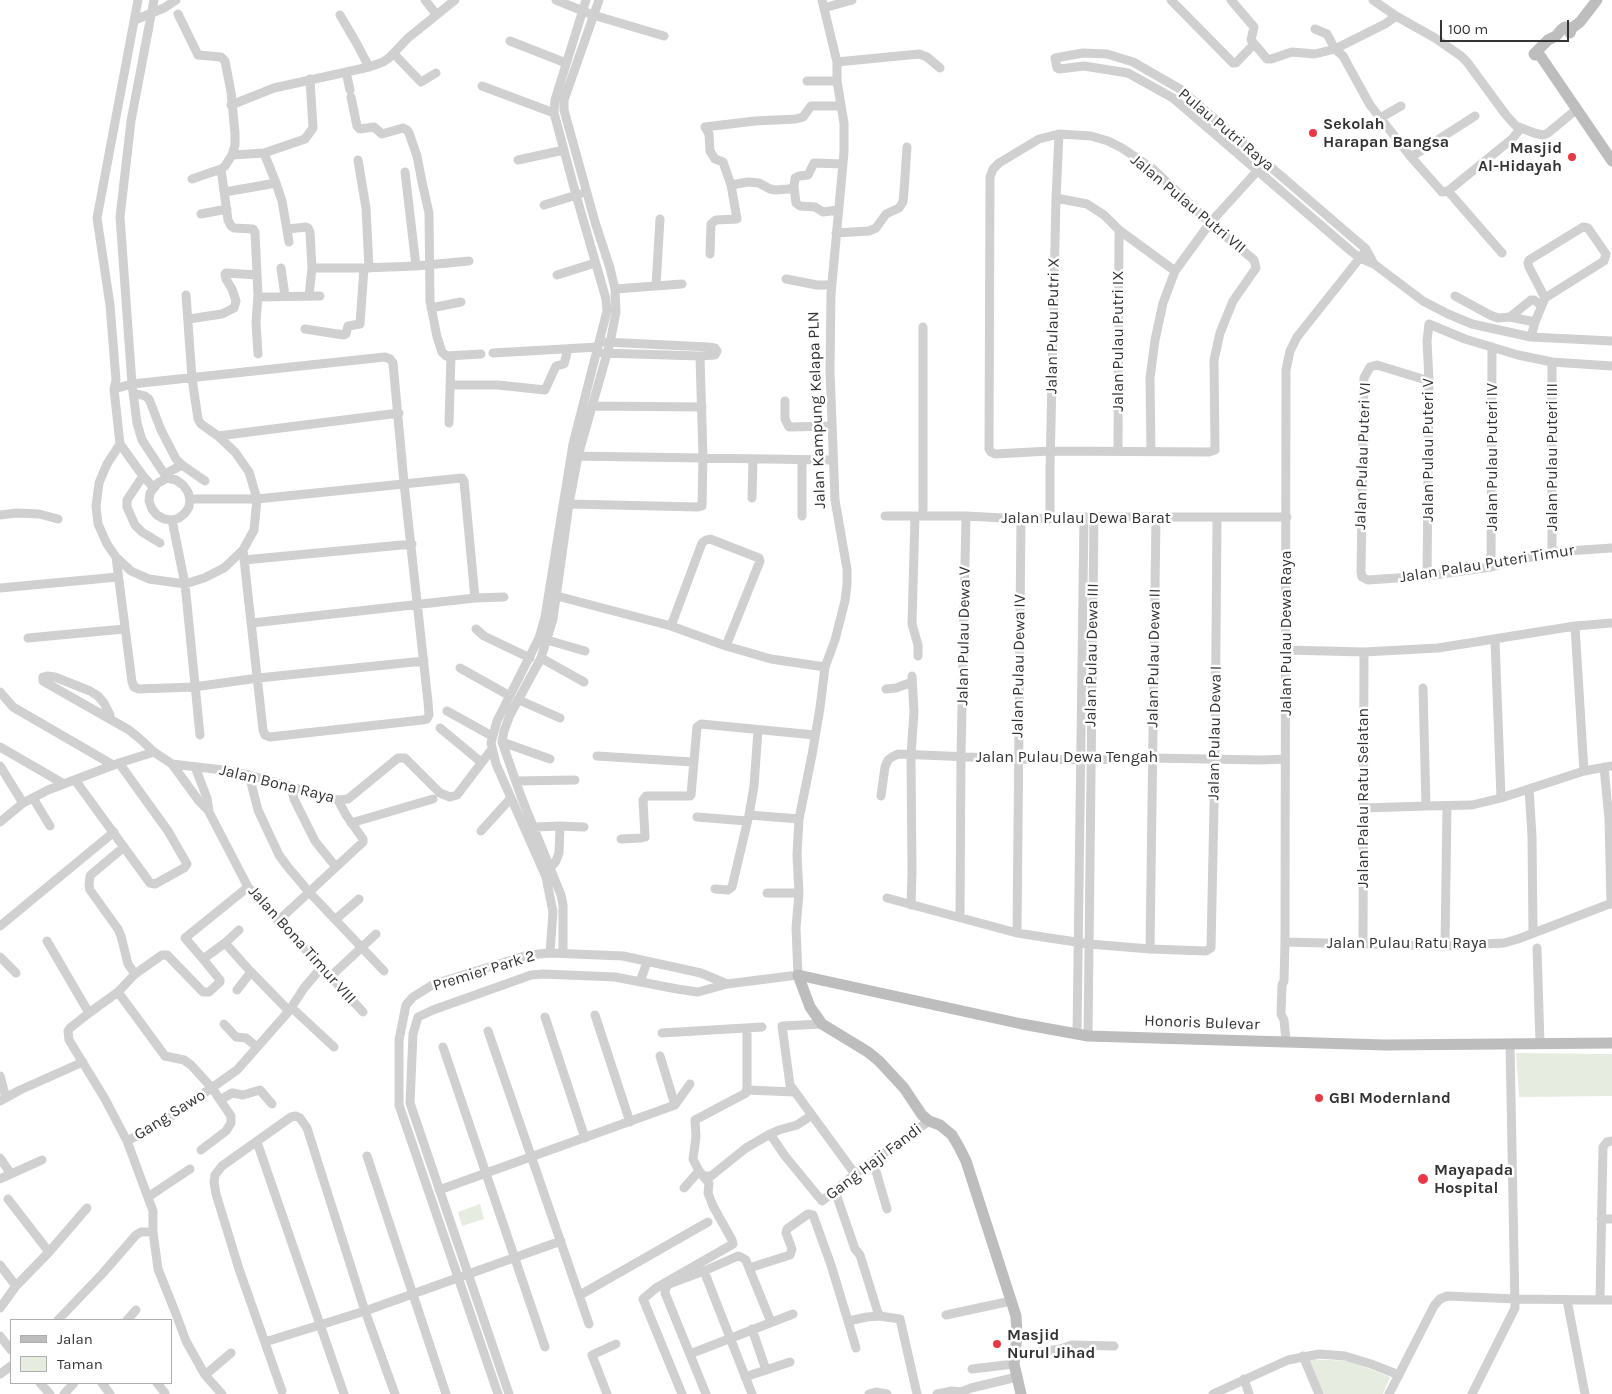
<!DOCTYPE html>
<style>
body{margin:0}
#map{position:relative;width:1612px;height:1394px;overflow:hidden;background:#fff;font-family:Karla,sans-serif}
canvas{display:block}
.legend{position:absolute;left:10px;top:1319px;width:162px;height:65px;box-sizing:border-box;background:#fff;border:1px solid #adadad;margin:0;padding:6px 9px;list-style:none;font-size:15px;color:#333}
.legend li{display:flex;align-items:center;gap:10px;height:25px}
.legend b{width:25px;border:1px solid #adadad}
.scale{position:absolute;left:1440px;top:20px;width:129px;height:22px;box-sizing:border-box;border:2px solid #333;border-top:0;padding-left:6px;font-size:15px;line-height:18px;white-space:nowrap;color:#333;-webkit-text-stroke:4px #fff;paint-order:stroke}
</style>
<div id="map">
<canvas width="1612" height="1394"></canvas>
<ul class="legend">
<li><b style="height:6px;background:#bdbdbd"></b>Jalan</li>
<li><b style="height:14px;background:#e6ecdf"></b>Taman</li>
</ul>
<div class="scale">100 m</div>
</div>
<script>
const c = document.querySelector('canvas').getContext('2d');
c.lineJoin = 'round';
function paint(path, color) {
  c.fillStyle = color;
  c.fill(path, 'evenodd');
}
function shape(rows) {
  const path = new Path2D();
  for (const r of rows) {
    path.moveTo(r[0], r[1]);
    for (let i = 2; i < r.length; i += 2) path.lineTo(r[i], r[i + 1]);
  }
  return path;
}
function stroke(path, color, width, dash) {
  c.strokeStyle = color;
  c.lineWidth = width;
  c.lineCap = dash ? 'butt' : 'round';
  c.setLineDash(dash || []);
  c.stroke(path);
}
function write(font, color, halo, rows, align = 'center') {
  c.font = font + ' Karla,sans-serif';
  c.lineWidth = 5;
  c.setLineDash([]);
  c.textBaseline = 'middle';
  c.strokeStyle = halo;
  c.fillStyle = color;
  for (const [text, x, y, turn = 0] of rows) {
    c.save();
    c.translate(x, y);
    c.rotate((+turn || 0) * Math.PI / 180);
    c.textAlign = isNaN(turn) ? turn : align;
    if (halo) c.strokeText(text, 0, 0);
    c.fillText(text, 0, 0);
    c.restore();
  }
}
paint(shape([
 [1516,1053,1612,1054,1612,1096,1519,1097],
 [480,1204,484,1219,462,1226,458,1212],
 [1307,1359,1349,1361,1390,1377,1383,1394,1324,1394]
]), '#e6ecdf');
stroke(shape([
 [138,0,97,218,110,305,116,380,114,389,120,444,143,476,154,488],
 [154,0,131,121,120,217,132,384,137,423,142,440,167,478],
 [425,0,436,14],
 [556,0,593,15,664,36],
 [1171,0,1233,63,1236,63,1254,44],
 [1231,0,1254,27,1251,40,1267,59,1271,59,1292,52,1315,54,1335,49,1343,56,1370,105,1411,157,1442,192,1448,191,1512,139,1521,128],
 [824,8,852,0],
 [178,14,198,55,221,57,225,61,231,92,235,133,235,145,232,155,225,166,221,169,192,179],
 [340,15,357,44,369,67],
 [1396,16,1435,38,1461,56,1467,62,1506,115,1516,126,1534,133,1543,135,1548,133,1577,109],
 [135,20,164,8,176,0],
 [1315,29,1327,34,1335,49,1385,24,1396,16,1373,0],
 [510,41,566,63],
 [394,54,421,82,436,73],
 [837,62,919,54,927,57,940,68],
 [346,72,350,90],
 [807,81,837,81],
 [482,86,554,113],
 [351,97,357,126,360,129,374,127,382,134,403,128,407,130,409,133,417,156,422,182,429,213,430,301,437,337,442,352,446,356,481,354],
 [231,105,274,88,369,67,383,62,389,58,408,38,455,0],
 [841,106,811,106,803,117,796,119,755,121,705,127,709,134,710,151,715,159,723,162,731,185,748,182,759,183,770,189,775,190,789,189,794,187,795,178,799,176,808,175,814,163,843,164],
 [1380,118,1401,106],
 [1059,134,1091,136,1108,141,1122,148,1153,169,1210,223,1254,260,1256,268,1233,301,1220,333,1214,360,1215,450,1209,452,1050,451,995,454,991,452,989,449,990,177,993,169,999,163,1039,139,1059,134],
 [264,153,276,183],
 [232,155,264,153,305,139,313,128,310,79],
 [1411,157,1475,116],
 [358,160,366,208,369,268],
 [518,160,564,150],
 [221,169,228,220,231,226,234,228,253,229,255,232,258,295,256,322,258,354],
 [405,172,416,266],
 [794,187,796,203,800,206,815,207,823,212,838,210],
 [1448,191,1502,253],
 [225,192,276,183,282,201,289,242],
 [1056,198,1087,204,1104,215,1119,230,1175,271],
 [544,205,580,194],
 [201,214,227,209],
 [288,229,306,227,308,228,310,232,312,268,309,296],
 [836,233,869,231,876,228,886,214,899,208,903,202,904,191,907,147],
 [710,254,711,224,716,220,737,219,731,185],
 [1374,264,1366,249,1359,243,1180,89,1133,62,1107,54,1083,53,1055,58,1057,68,1059,69,1084,66,1128,73,1173,98,1352,252,1360,258,1374,264,1423,301,1448,314,1472,324,1531,337,1612,341],
 [281,268,285,296],
 [312,268,363,268,416,266,469,261],
 [557,275,595,263],
 [786,279,817,285,832,285],
 [656,286,660,219],
 [615,289,682,284],
 [1455,296,1490,315,1498,318,1510,317,1535,322],
 [258,297,320,296],
 [431,308,461,302],
 [1510,317,1531,300,1534,300,1541,305],
 [189,319,222,314,234,308,236,301,232,289,226,279,225,274,226,273,257,275],
 [923,327,923,516],
 [305,329,344,335,346,334,348,326,360,324,364,268],
 [1531,337,1535,322,1545,298,1604,261,1606,254,1588,228,1583,227,1529,260,1528,263,1529,267,1545,298],
 [493,353,598,347],
 [602,353,700,356,715,355,717,351,715,348,708,347,604,342],
 [1552,362,1552,552],
 [1429,381,1377,365,1370,367,1364,378,1361,572,1362,577,1368,580,1427,576,1491,567,1552,552,1612,548],
 [451,385,498,385,545,390,556,366,564,364,568,349],
 [114,389,132,384,385,357,390,359,393,363,404,483,428,702,429,715,427,719,422,720,270,737,265,735,263,730,243,550],
 [133,393,145,396,149,399,161,430,176,459,182,465,205,481],
 [785,401,785,419,789,427,832,426],
 [592,406,702,407],
 [449,423,451,356],
 [218,436,399,413],
 [120,444,107,464,99,483,96,506,98,524,107,544,116,557,131,571,149,579,185,584,204,578,224,568,243,550,254,530,257,499,249,472,235,452,218,436,201,424,198,419,192,378,186,295],
 [1118,451,1119,230],
 [1151,451,1150,378,1155,340,1163,303,1175,271,1210,223,1260,168],
 [573,456,832,460],
 [165,474,182,465],
 [143,476,127,500,127,507,135,525,142,532,160,543],
 [167,478,176,480,183,485,188,492,190,499,189,507,185,513,179,518,172,520,164,519,157,515,152,509,149,501,150,493,158,483,167,478],
 [752,498,753,459],
 [190,499,257,499,462,478,464,481,475,598],
 [569,504,698,507,702,506,703,457,700,356],
 [0,515,16,513,39,514,58,519],
 [802,516,802,460],
 [885,516,966,516,1021,519,1084,517,1287,517],
 [915,516,912,624,918,645,918,656],
 [1050,519,1050,469,1056,198,1059,134],
 [172,520,185,584,200,735],
 [116,557,132,682,134,687,139,689,194,687,258,678,424,661],
 [244,560,412,544],
 [1491,567,1492,347],
 [1427,576,1429,381,1427,341,1429,324,1465,339,1518,355,1552,362,1612,366],
 [0,588,118,577],
 [553,595,671,626,726,646,771,659,825,667],
 [252,623,475,598,504,597],
 [671,626,702,543,706,540,710,539,759,558,760,561,726,646],
 [1575,626,1584,771],
 [476,629,484,636,530,658],
 [28,638,124,629],
 [547,640,585,651],
 [1495,640,1501,798],
 [1286,650,1364,652,1438,648,1575,626,1612,623],
 [541,658,584,682],
 [460,668,510,696],
 [886,689,896,688,912,682],
 [0,692,13,707,113,765],
 [519,700,560,718],
 [447,711,492,736],
 [110,719,110,715,104,703,98,696,90,691,55,677,47,676,43,677,43,681,129,730,139,738,154,752],
 [440,728,481,762],
 [502,742,550,759],
 [0,747,64,784],
 [597,756,693,762],
 [172,764,199,801,209,811],
 [0,766,23,803],
 [195,767,207,798,209,812,248,887,363,1012],
 [1604,767,1609,819,1611,904],
 [249,775,258,810,279,855,287,866,309,892,384,971],
 [75,780,150,883,155,884,184,868,187,864,168,831,119,763],
 [516,781,575,780],
 [291,787,294,799,315,841,336,867],
 [1529,789,1532,836,1533,932],
 [881,796,885,767,888,760,892,757,898,754,1018,759,1090,760,1153,758,1262,760,1285,759],
 [33,798,50,826],
 [1426,806,1472,805,1501,798,1584,771,1612,766],
 [1363,808,1426,806,1423,688],
 [749,815,799,819],
 [697,817,747,821],
 [0,822,23,803,48,790,119,763,154,752,172,764,223,770,249,775,338,800,348,799,398,758,405,758,440,793,450,797,457,795,492,749],
 [351,823,433,799],
 [535,827,560,826],
 [481,831,511,798],
 [621,839,641,838,645,837,643,800,646,796,690,796,691,795,697,727,701,724,815,735],
 [124,847,93,873,90,876,89,885,90,890,118,929,121,936,128,964,135,974],
 [551,867,556,861,559,853,560,826,584,827],
 [715,889,728,890,732,887,749,815,754,786,758,730],
 [767,893,799,893],
 [887,898,1017,933,1089,944,1150,949,1206,951,1211,948,1215,759,1217,518],
 [911,905,912,872,911,755,914,712,912,676],
 [960,917,961,756,966,516],
 [336,919,359,899],
 [278,921,363,842,363,839,346,815,338,800],
 [0,926,114,832],
 [1017,933,1021,519],
 [47,941,89,1013],
 [1285,942,1445,946,1504,943,1518,939,1612,903],
 [225,943,251,972,289,1011],
 [1363,944,1364,652],
 [1445,946,1447,806],
 [1537,948,1540,1044],
 [1150,949,1156,517],
 [550,953,553,912,546,877,496,764,491,743,497,721,539,638,545,617,573,444,607,311,606,299,576,195,554,113,555,100,586,0],
 [563,953,563,905,561,895,522,799,502,742,504,731,510,715,541,658,553,619,569,504,578,456,610,343,616,312,615,289,610,268,595,222,564,110,564,100,599,0],
 [0,957,16,973],
 [203,959,185,938,248,887],
 [330,977,376,934],
 [640,982,647,962],
 [727,984,798,975,796,928,799,893,797,855,799,819,812,755,820,708,825,667,835,640,845,601,847,585,847,569,835,500,830,371,831,294,844,152,844,123,837,81,837,62,822,0],
 [237,990,251,972],
 [118,992,165,1056,184,1060,191,1065,212,1088,231,1116,231,1123,226,1131,201,1150],
 [291,1007,334,1047],
 [595,1015,630,1122],
 [545,1017,585,1138],
 [224,1024,236,1037,246,1038,257,1047],
 [822,1024,782,1026,790,1085,855,1174],
 [488,1031,589,1324],
 [662,1033,762,1027],
 [1077,1034,1084,517],
 [1088,1036,1094,517],
 [1286,1041,1284,1020,1281,1014,1282,985,1284,981,1285,942,1286,370,1290,351,1297,337,1363,254],
 [443,1047,545,1347],
 [660,1056,675,1105],
 [0,1076,6,1098],
 [747,1090,794,1092],
 [220,1100,232,1093,243,1095,260,1090,272,1104],
 [0,1101,20,1090,83,1062],
 [770,1134,785,1156,822,1201,855,1174,929,1121],
 [127,1141,169,1118,237,1070,289,1011,304,988,321,968],
 [257,1142,344,1394],
 [367,1156,446,1394],
 [0,1158,11,1174],
 [873,1161,887,1209],
 [704,1176,711,1176,746,1148,770,1134,779,1130,797,1125,812,1115],
 [0,1179,42,1160],
 [684,1188,699,1171],
 [439,1190,675,1105,690,1084],
 [835,1191,855,1249,860,1255,879,1316],
 [148,1197,190,1169],
 [8,1199,49,1252],
 [1601,1219,1612,1219],
 [0,1265,16,1286],
 [749,1268,790,1255,792,1249,786,1233,787,1229,808,1214,813,1215,831,1265,848,1321],
 [704,1271,752,1394],
 [580,1295,708,1222],
 [1600,1299,1603,1147,1607,1142,1612,1141],
 [1567,1300,1585,1394],
 [0,1308,16,1286,49,1252,87,1208],
 [946,1315,1011,1301],
 [58,1320,103,1273,136,1235,141,1232,153,1232],
 [127,1320,136,1310],
 [752,1329,766,1370],
 [0,1336,11,1350],
 [265,1342,365,1311,561,1241],
 [856,1348,848,1321,867,1317,879,1316,900,1319,917,1394],
 [690,1354,793,1314],
 [1015,1356,1060,1349,1072,1345,1114,1346],
 [1303,1356,1319,1394],
 [972,1369,1014,1364],
 [0,1374,11,1366],
 [205,1375,231,1353],
 [745,1377,790,1362],
 [1244,1379,1249,1394],
 [40,1383,50,1394],
 [102,1383,110,1394],
 [157,1383,165,1393],
 [282,1391,239,1269,216,1194,214,1182,215,1175,222,1166,291,1117,296,1116,300,1118,307,1128,365,1311,395,1394],
 [961,1392,971,1388,1017,1377],
 [64,1394,74,1383],
 [222,1394,205,1375,186,1341,176,1314,158,1269,153,1232,153,1211,127,1141,105,1099,69,1040,68,1031,70,1028,89,1013,118,992,135,974,162,955,167,955,170,958,203,992,209,992,220,982,220,980,203,959,225,943,239,930],
 [498,1394,399,1105,399,1040,406,1005,413,997,434,984,528,955,550,953,623,956,701,973,727,984,698,992,677,989,615,977,543,974,531,975,433,1010,418,1017,413,1034,410,1103,509,1394],
 [607,1394,592,1355,616,1344],
 [682,1394,643,1299,656,1288,733,1244,732,1240,713,1206,708,1193,709,1183,699,1171,693,1159,696,1137,695,1120,746,1093,747,1087,747,1028],
 [706,1394,665,1293,666,1287,669,1284,704,1271,738,1256,741,1257,746,1260,749,1268,771,1322],
 [869,1394,876,1392,887,1394],
 [937,1394,952,1391,961,1392,959,1394],
 [1213,1394,1288,1360,1319,1354,1345,1356,1371,1364,1399,1375],
 [1389,1394,1434,1306,1440,1299,1447,1296,1516,1299,1612,1300],
 [1472,1394,1515,1308,1510,1044]
]), '#d0d0d0', 9);
stroke(shape([
 [1570,33,1572,28,1580,22,1597,0],
 [1537,51,1612,161],
 [1535,55,1534,54,1548,40,1556,36,1561,30,1565,27,1572,28],
 [1021,1394,1014,1364,1017,1335,1016,1316,966,1161,959,1147,952,1135,940,1125,929,1121,922,1115,904,1088,879,1061,868,1052,822,1024,810,1007,798,975,1022,1024,1088,1036,1385,1045,1612,1043]
]), '#bdbdbd', 11);
for (const [x, y, r, color] of [
 [1313,133,5,"#e63946"],
 [1572,157,5,"#e63946"],
 [1319,1098,5,"#e63946"],
 [1423,1179,6,"#e63946"],
 [997,1344,5,"#e63946"]
]) {
  const dot = new Path2D();
  dot.arc(x, y, r, 0, 2 * Math.PI);
  c.fillStyle = color;
  c.fill(dot);
  stroke(dot, '#fff', 2);
}
write('bold 16px', '#333', '#fff', [
 ["Sekolah",1323,124],
 ["Harapan Bangsa",1323,142],
 ["Masjid",1562,148,"right"],
 ["Al-Hidayah",1562,166,"right"],
 ["GBI Modernland",1329,1098],
 ["Mayapada",1434,1170],
 ["Hospital",1434,1188],
 ["Masjid",1007,1335],
 ["Nurul Jihad",1007,1353]
], 'left');
write('16px', '#333', '#fff', [
 ["Pulau Putri Raya",1226,130,40],
 ["Jalan Pulau Putri VII",1188,204,40],
 ["Jalan Pulau Putri X",1053,326,-89],
 ["Jalan Pulau Putri IX",1118,341,-90],
 ["Jalan Kampung Kelapa PLN",817,410,-92],
 ["Jalan Pulau Puteri V",1428,450,-90],
 ["Jalan Pulau Puteri VI",1363,456,-88],
 ["Jalan Pulau Puteri IV",1492,457,-90],
 ["Jalan Pulau Puteri III",1552,457,-90],
 ["Jalan Pulau Dewa Barat",1086,518],
 ["Jalan Palau Puteri Timur",1487,564,-9],
 ["Jalan Pulau Dewa Raya",1286,633,-90],
 ["Jalan Pulau Dewa V",964,636,-89],
 ["Jalan Pulau Dewa III",1092,655,-89],
 ["Jalan Pulau Dewa II",1154,658,-89],
 ["Jalan Pulau Dewa IV",1019,666,-89],
 ["Jalan Pulau Dewa I",1215,733,-89],
 ["Jalan Pulau Dewa Tengah",1067,757],
 ["Jalan Bona Raya",277,784,14],
 ["Jalan Palau Ratu Selatan",1363,798,-90],
 ["Jalan Pulau Ratu Raya",1407,943],
 ["Jalan Bona Timur VIII",302,945,48],
 ["Premier Park 2",484,971,-17],
 ["Honoris Bulevar",1202,1023,2],
 ["Gang Sawo",170,1115,-32],
 ["Gang Haji Fandi",874,1162,-37]
]);
</script>
